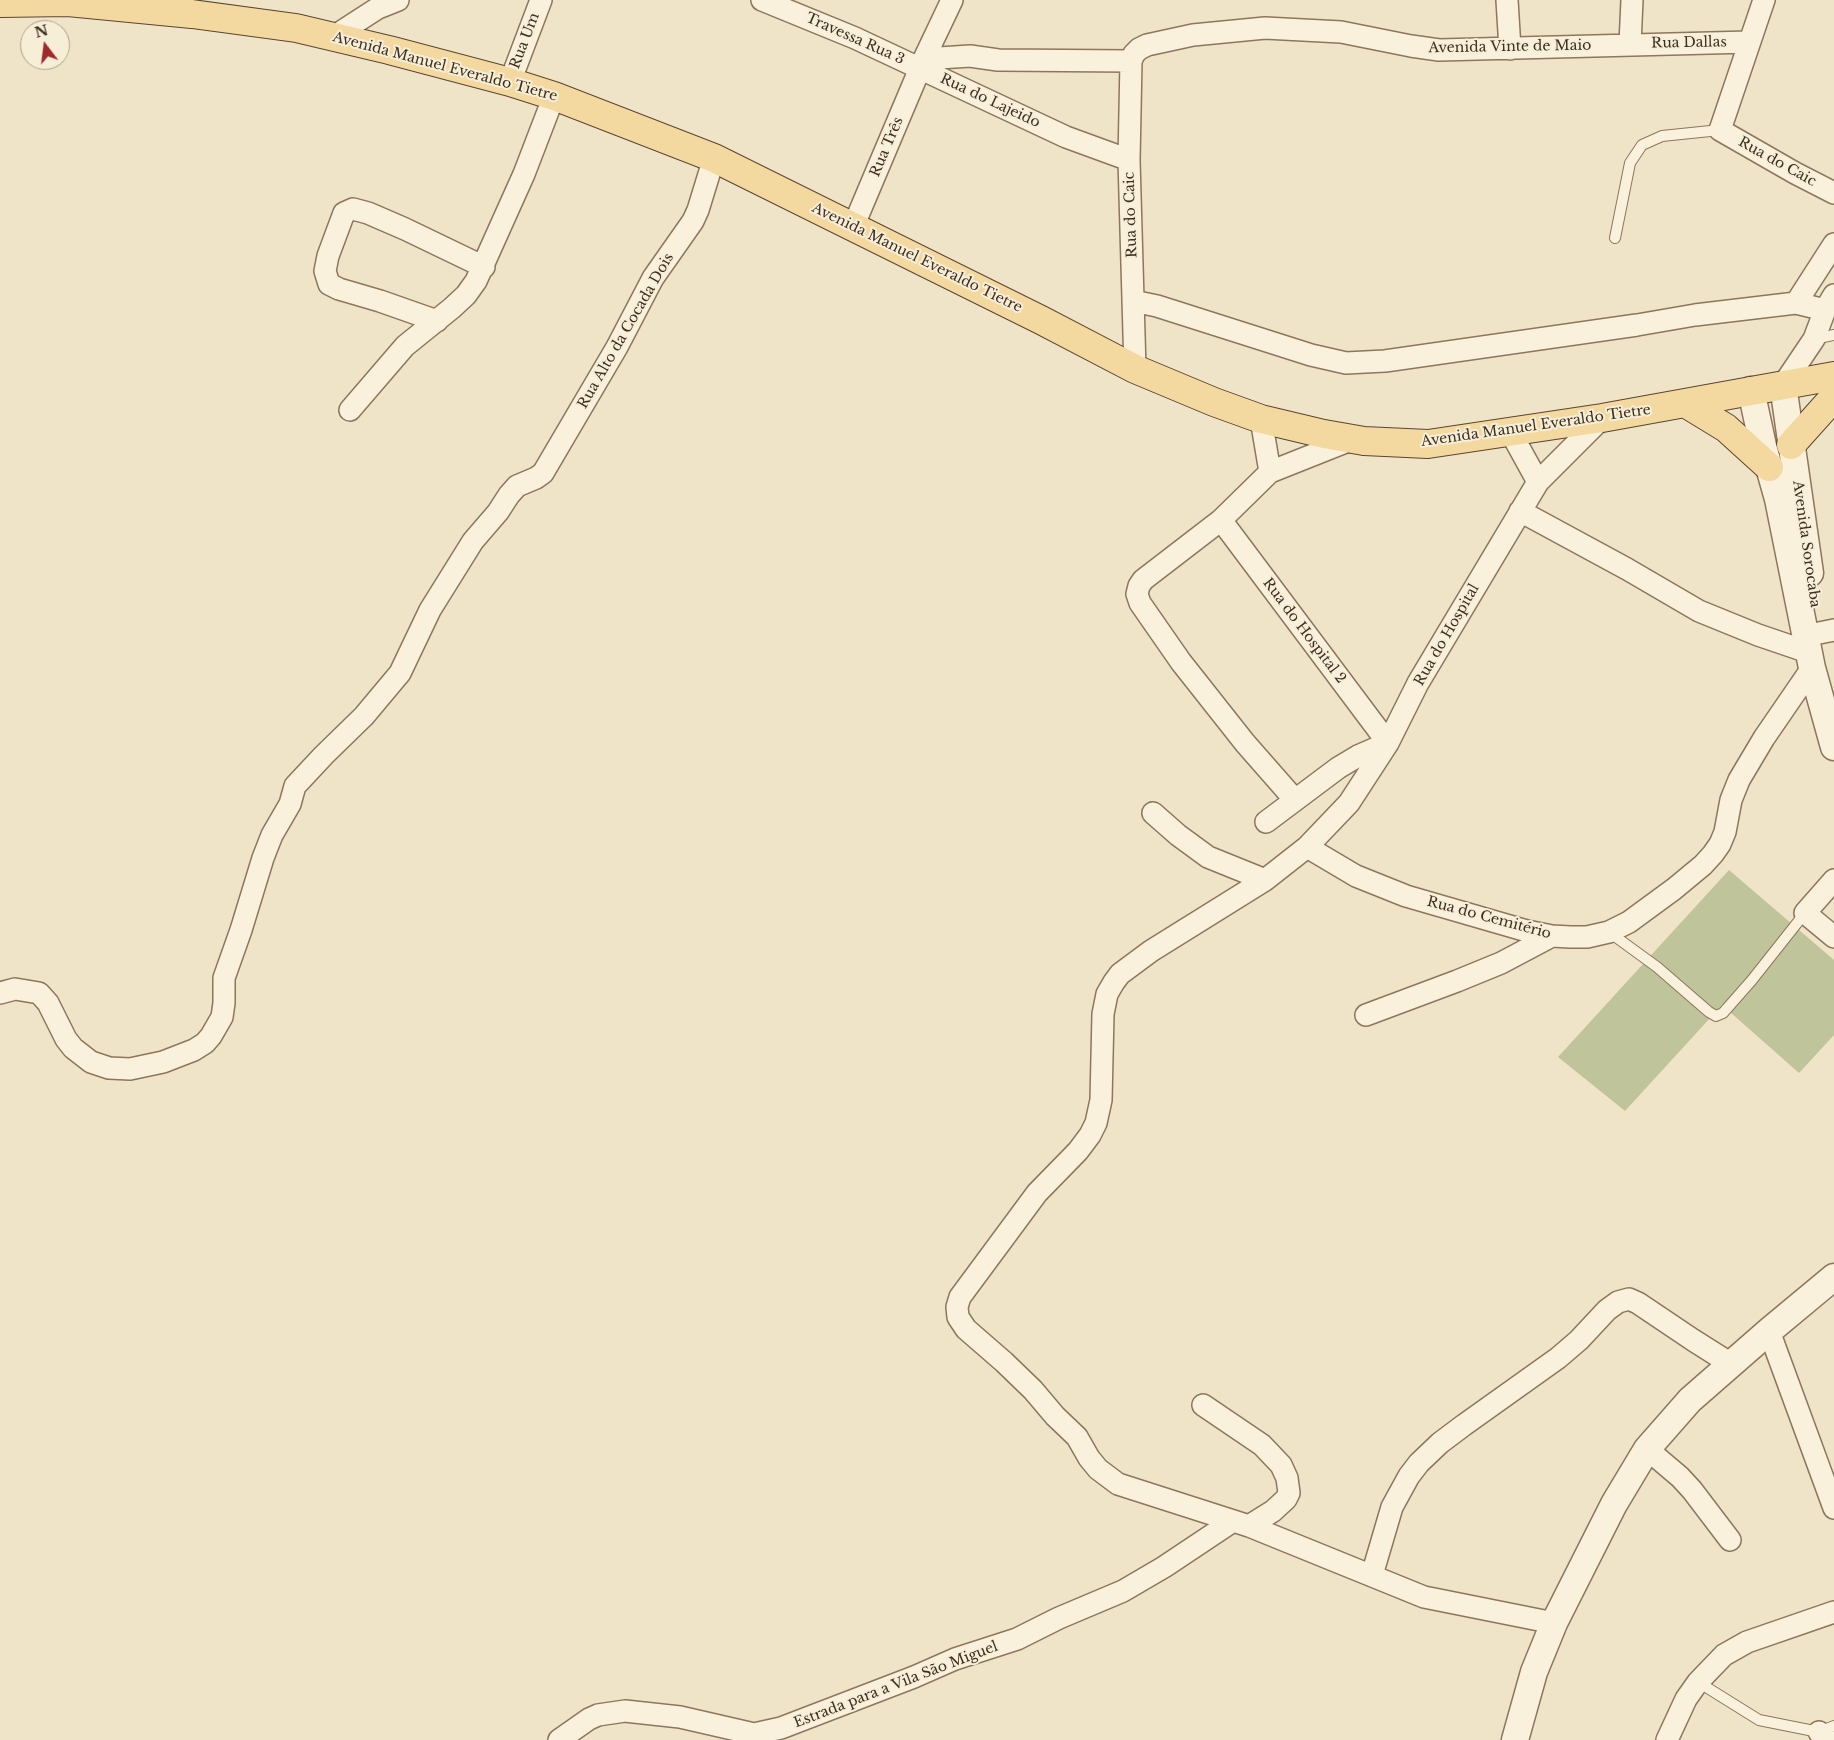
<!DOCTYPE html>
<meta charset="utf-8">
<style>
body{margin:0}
#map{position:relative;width:1834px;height:1740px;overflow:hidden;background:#f0e4c8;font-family:"Libre Baskerville",serif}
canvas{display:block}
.north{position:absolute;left:20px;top:20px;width:50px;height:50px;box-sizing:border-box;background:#f7eed8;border:1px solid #ada18e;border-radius:50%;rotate:345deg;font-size:14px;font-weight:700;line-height:20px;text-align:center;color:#3d2e20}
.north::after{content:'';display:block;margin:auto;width:18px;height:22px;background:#9e2a2b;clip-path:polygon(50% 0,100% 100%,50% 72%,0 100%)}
</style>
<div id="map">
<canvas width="1834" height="1740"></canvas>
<div class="north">N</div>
</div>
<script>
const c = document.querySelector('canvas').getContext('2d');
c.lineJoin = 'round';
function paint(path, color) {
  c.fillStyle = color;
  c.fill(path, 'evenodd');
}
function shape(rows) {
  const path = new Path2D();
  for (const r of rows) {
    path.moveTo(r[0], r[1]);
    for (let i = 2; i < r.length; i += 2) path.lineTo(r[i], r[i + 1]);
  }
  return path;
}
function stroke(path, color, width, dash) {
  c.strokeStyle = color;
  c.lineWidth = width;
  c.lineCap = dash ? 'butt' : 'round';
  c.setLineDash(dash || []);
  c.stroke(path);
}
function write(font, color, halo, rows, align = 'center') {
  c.font = font + ' "Libre Baskerville",serif';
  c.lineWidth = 4;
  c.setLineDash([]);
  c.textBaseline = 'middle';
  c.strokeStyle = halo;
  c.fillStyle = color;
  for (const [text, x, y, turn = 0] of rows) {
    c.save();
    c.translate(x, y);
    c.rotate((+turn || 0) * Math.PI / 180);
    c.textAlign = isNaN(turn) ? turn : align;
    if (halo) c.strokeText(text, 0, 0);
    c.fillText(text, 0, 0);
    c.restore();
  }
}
paint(shape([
 [1729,870,1834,960,1834,1035,1799,1073,1722,1005,1625,1111,1558,1057]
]), '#bfc49a');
const service = shape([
 [1615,238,1630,163,1642,145,1662,136,1720,130],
 [1814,339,1834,335],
 [1609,932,1657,967,1709,1012,1716,1016,1723,1013,1752,980,1805,913],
 [1698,1682,1759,1720,1819,1732,1834,1726]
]);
const minor = shape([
 [762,0,855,38,1066,137,1129,160],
 [1507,0,1510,49],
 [1764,0,1720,130,1795,173,1834,193],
 [333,37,378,8,398,0],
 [1630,44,1632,0],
 [924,59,970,56,998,60,1131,61],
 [510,82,541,0],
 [853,227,924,59,952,0],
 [1133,301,1157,306,1311,355,1346,363,1385,361,1637,325,1695,315,1796,303,1825,310],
 [1796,303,1834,244],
 [437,321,380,301,339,289,329,284,325,271,328,256,344,213,353,209,368,213,405,229,484,267],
 [1135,369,1129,160,1131,61,1134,54,1139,49,1147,45,1193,35,1265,28,1341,32,1411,46,1439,50,1749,42],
 [1783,385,1814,339,1825,310,1834,295],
 [350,410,405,346,452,308,466,295,476,281,524,174,554,96],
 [1261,419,1270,472,1221,520,1143,580,1139,586,1137,594,1140,603,1181,662,1245,743,1295,800],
 [1511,433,1538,482],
 [1270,472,1353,439],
 [1520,511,1627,569,1699,611,1758,635,1808,652],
 [1221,520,1388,743],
 [1819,633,1834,630],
 [1153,813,1178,835,1208,857,1265,880],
 [1266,822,1338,768,1358,756,1388,743],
 [1307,847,1356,876,1406,896,1527,931,1552,936,1570,937,1587,937,1609,932,1629,922,1674,889,1703,865,1713,854,1720,844,1725,832,1731,800,1739,780,1764,738,1812,668],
 [1834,880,1805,913,1834,937],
 [0,993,15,989,39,993,48,1003,66,1039,73,1048,91,1062,109,1068,130,1069,163,1062,194,1050,205,1043,211,1036,222,1017,224,1003,224,978,241,930,263,858,272,835,290,804,295,786,324,755,364,716,400,673,430,610,473,541,498,512,509,495,517,486,536,478,543,473,617,347,653,278,693,221,698,210,714,158],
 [1366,1015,1457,981,1501,963,1552,936],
 [1769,1331,1834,1508],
 [1203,1405,1262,1445,1281,1465,1287,1478,1289,1493,1286,1499,1273,1511,1249,1526],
 [1647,1449,1680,1477,1692,1490,1730,1540],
 [1372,1575,1392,1507,1409,1476,1419,1463,1440,1443,1464,1425,1558,1358,1579,1340,1607,1310,1618,1302,1629,1299,1638,1303,1693,1340,1731,1364],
 [1554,1623,1424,1597,1249,1526,1118,1484,1098,1469,1089,1458,1077,1437,1055,1416,1033,1390,1004,1362,966,1329,958,1317,957,1307,960,1297,1037,1193,1078,1151,1090,1135,1096,1123,1101,1100,1103,1014,1107,994,1114,982,1120,974,1151,951,1265,880,1307,847,1349,803,1388,743,1418,683,1538,482,1602,418],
 [1819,1732,1827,1740],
 [559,1740,589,1719,598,1715,625,1711,680,1717,754,1734,781,1728,914,1677,955,1659,1017,1639,1059,1618,1123,1591,1164,1567,1233,1521],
 [1667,1740,1686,1699,1698,1682,1724,1655,1747,1642,1834,1612]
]);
const tertiary = shape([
 [1783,385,1810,573],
 [1751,390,1763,446,1778,499,1812,668,1834,747],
 [1515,1740,1534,1672,1554,1623,1614,1504,1647,1449,1690,1400,1769,1331,1834,1277]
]);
const primary = shape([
 [0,3,68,2,192,14,296,28,389,50,510,82,554,96,714,158,1041,320,1135,369,1214,402,1261,419,1324,434,1364,441,1428,444,1602,418,1834,376],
 [1685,403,1726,428,1769,467],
 [1791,445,1834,397]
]);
stroke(service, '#8d765c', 12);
stroke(minor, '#8d765c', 24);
stroke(tertiary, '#8d765c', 29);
stroke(primary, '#5b4430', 30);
stroke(service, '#faf1dc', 10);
stroke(minor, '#faf1dc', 21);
stroke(tertiary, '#faf1dc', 26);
stroke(primary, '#f3d9a0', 28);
write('14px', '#3d2e20', '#f7eed8', [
 ["Travessa Rua 3",855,39,24],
 ["Rua Um",525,41,-69],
 ["Rua Dallas",1689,43,-1],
 ["Avenida Vinte de Maio",1510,47,-1],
 ["Avenida Manuel Everaldo Tietre",445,67,15],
 ["Rua do Lajeido",990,101,25],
 ["Rua Três",887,147,-67],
 ["Rua do Caic",1777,162,29],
 ["Rua do Caic",1131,215,-92],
 ["Avenida Manuel Everaldo Tietre",917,258,26],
 ["Rua Alto da Cocada Dois",626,331,-60],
 ["Avenida Manuel Everaldo Tietre",1536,426,-8],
 ["Avenida Sorocaba",1806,544,82],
 ["Rua do Hospital 2",1304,631,53],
 ["Rua do Hospital",1447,635,-60],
 ["Rua do Cemitério",1489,918,15],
 ["Estrada para a Vila São Miguel",896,1685,-21]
]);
</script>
